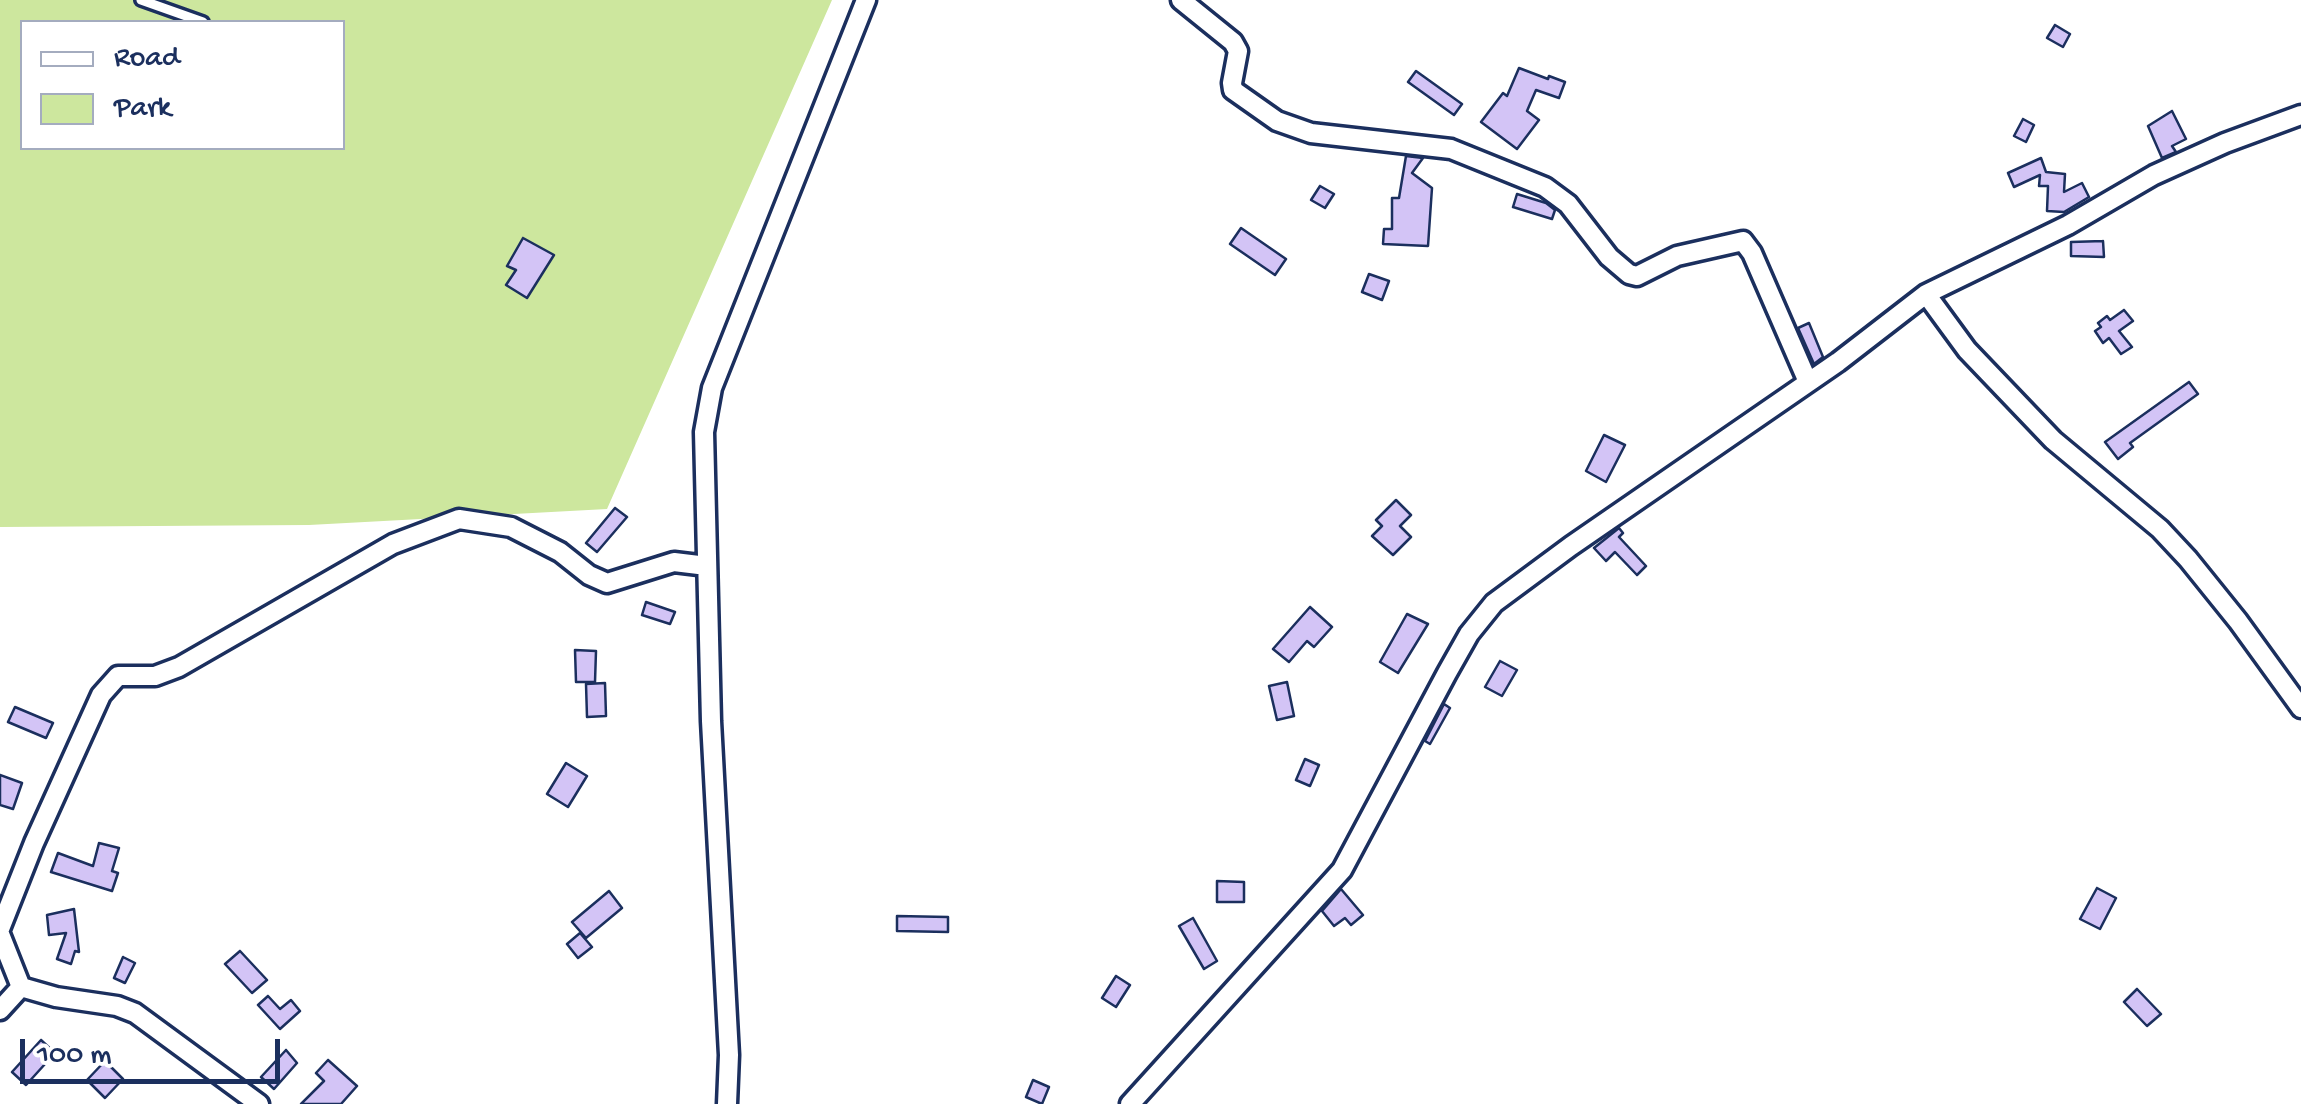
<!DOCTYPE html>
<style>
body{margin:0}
#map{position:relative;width:2301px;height:1104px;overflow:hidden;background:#fff;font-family:"Gochi Hand",sans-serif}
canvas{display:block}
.legend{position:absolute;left:20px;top:20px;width:325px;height:130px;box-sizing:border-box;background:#fff;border:2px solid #a4acbf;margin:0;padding:12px 18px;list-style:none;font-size:30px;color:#1b2f5e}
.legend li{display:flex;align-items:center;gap:20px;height:50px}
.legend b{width:50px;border:2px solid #a4acbf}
.scale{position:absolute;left:20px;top:1039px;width:260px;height:45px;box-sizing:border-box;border:5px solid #1b2f5e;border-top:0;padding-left:12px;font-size:30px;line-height:35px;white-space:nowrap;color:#1b2f5e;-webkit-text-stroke:8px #fff;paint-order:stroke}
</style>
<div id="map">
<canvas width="2301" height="1104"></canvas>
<ul class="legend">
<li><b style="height:12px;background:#fff"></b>Road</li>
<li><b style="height:28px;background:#cde79e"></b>Park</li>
</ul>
<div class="scale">100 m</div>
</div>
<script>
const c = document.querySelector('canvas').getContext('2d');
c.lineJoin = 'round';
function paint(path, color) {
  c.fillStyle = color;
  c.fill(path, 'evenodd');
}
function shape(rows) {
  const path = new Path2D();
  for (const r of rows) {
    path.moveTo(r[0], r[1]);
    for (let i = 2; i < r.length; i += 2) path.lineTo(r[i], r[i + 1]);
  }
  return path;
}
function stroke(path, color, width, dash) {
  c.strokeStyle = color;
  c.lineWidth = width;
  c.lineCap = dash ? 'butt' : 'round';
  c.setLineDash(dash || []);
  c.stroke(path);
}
paint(shape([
 [0,0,832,0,607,509,309,525,0,527],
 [22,22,342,22,342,148,22,148]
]), '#cde79e');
const building = shape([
 [2055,25,2070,34,2063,47,2047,38,2055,25],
 [1519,68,1548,79,1549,76,1565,82,1559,98,1536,90,1527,111,1539,120,1517,149,1481,122,1503,93,1507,96,1519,68],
 [1416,71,1462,104,1454,115,1408,82,1416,71],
 [2172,111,2186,139,2172,146,2176,152,2162,158,2148,126,2172,111],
 [2023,119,2034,125,2026,142,2014,136,2023,119],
 [1406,156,1423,158,1412,173,1432,188,1428,246,1383,244,1384,229,1392,229,1392,198,1399,198,1406,156],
 [2041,158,2046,172,2065,174,2064,192,2082,183,2089,197,2064,212,2047,211,2048,186,2039,186,2040,175,2014,187,2008,173,2041,158],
 [1320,186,1334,194,1325,208,1311,200,1320,186],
 [1517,194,1546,203,1555,210,1552,219,1513,207,1517,194],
 [1241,228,1286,259,1275,275,1230,244,1241,228],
 [523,238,554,255,527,298,506,285,516,270,507,266,523,238],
 [2103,241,2104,257,2071,256,2071,242,2103,241],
 [1369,274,1389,281,1382,300,1362,292,1369,274],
 [2124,310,2133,321,2119,331,2132,347,2121,354,2109,338,2103,343,2095,331,2101,327,2098,323,2107,316,2110,320,2124,310],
 [1809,323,1823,357,1814,364,1798,328,1809,323],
 [2189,382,2198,394,2130,443,2133,447,2118,459,2105,442,2189,382],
 [1604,435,1625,445,1606,482,1586,471,1604,435],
 [1396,500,1411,515,1400,526,1411,537,1393,555,1372,536,1382,526,1376,520,1396,500],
 [615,508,627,517,597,552,586,543,615,508],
 [1619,528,1623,533,1619,537,1646,566,1637,575,1615,552,1606,561,1594,548,1619,528],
 [646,602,675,612,670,624,642,615,646,602],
 [1310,607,1332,627,1314,647,1307,641,1289,662,1273,649,1310,607],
 [1407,614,1428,624,1398,673,1380,662,1407,614],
 [575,650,596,651,595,682,576,682,575,650],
 [1500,661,1517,670,1502,696,1485,687,1500,661],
 [1287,682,1294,716,1277,720,1269,686,1287,682],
 [605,683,606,716,587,717,586,684,605,683],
 [1444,704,1450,708,1430,744,1425,741,1444,704],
 [15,707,53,723,46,738,8,722,15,707],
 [1305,759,1319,765,1310,786,1296,780,1305,759],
 [566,763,587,776,568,807,547,794,566,763],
 [0,775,22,783,13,809,0,805,0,775],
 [99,843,119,848,112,871,118,873,112,891,51,872,58,853,93,866,99,843],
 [1217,881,1244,882,1244,902,1217,902,1217,881],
 [2097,888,2116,898,2100,929,2080,919,2097,888],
 [1341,889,1363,915,1351,925,1345,918,1334,926,1322,911,1341,889],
 [609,891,622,908,586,938,572,922,609,891],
 [74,909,79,952,75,951,71,964,57,959,66,933,49,935,47,915,74,909],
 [897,916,948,917,948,932,897,931,897,916],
 [1193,918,1217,961,1204,969,1179,926,1193,918],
 [580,933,592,947,578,958,567,944,580,933],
 [240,951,267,980,252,993,225,964,240,951],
 [123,957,135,963,125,983,114,978,123,957],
 [1116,976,1130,985,1116,1007,1102,998,1116,976],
 [2137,989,2161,1014,2147,1026,2124,1002,2137,989],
 [268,996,280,1009,291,1000,300,1011,280,1029,258,1005,268,996],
 [41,1040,55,1053,26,1085,12,1072,41,1040],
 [286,1050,297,1063,274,1089,261,1077,286,1050],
 [328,1060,357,1086,341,1104,301,1104,324,1081,316,1073,328,1060],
 [105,1061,123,1079,105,1098,87,1080,105,1061],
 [1033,1080,1049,1087,1042,1104,1026,1097,1033,1080]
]);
paint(building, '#d3c4f6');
stroke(building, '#1b2f5e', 2.5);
const lane = shape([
 [141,0,203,22]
]);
const street = shape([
 [1181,0,1233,42,1238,51,1232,83,1233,90,1277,121,1311,133,1451,149,1545,187,1568,204,1609,257,1629,274,1637,276,1677,256,1743,241,1752,253,1808,382],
 [1926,294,1967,350,2053,440,2160,529,2188,559,2238,621,2301,708],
 [0,929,34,843,101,695,118,676,155,676,179,667,393,544,459,519,511,527,560,552,589,575,607,583,674,562,707,566],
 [0,934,21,987,56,997,117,1006,135,1013,259,1104],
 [0,1010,21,987],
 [727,1104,729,1055,711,721,704,432,712,388,866,0],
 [1130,1104,1342,870,1447,673,1469,634,1494,603,1571,546,1838,362,1926,294,2068,225,2154,175,2225,143,2301,115]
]);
stroke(lane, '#1b2f5e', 16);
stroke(street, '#1b2f5e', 25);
stroke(lane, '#fff', 9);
stroke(street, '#fff', 18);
</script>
